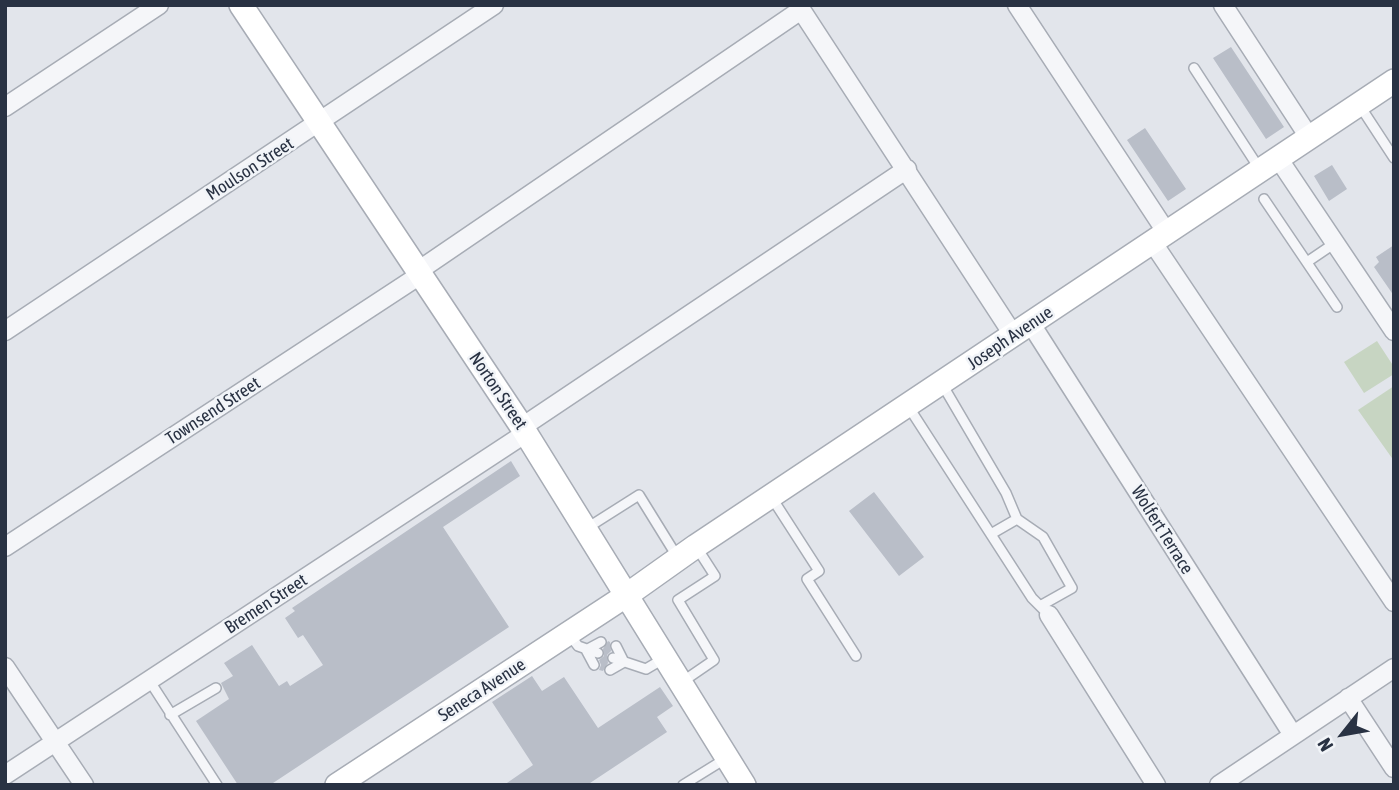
<!DOCTYPE html>
<style>
body{margin:0}
#map{position:relative;width:1399px;height:790px;overflow:hidden;background:#e2e5eb;font-family:"Asap Condensed",sans-serif}
canvas{display:block}
.frame{position:absolute;inset:0;border:7px solid #293243;pointer-events:none}
.north{position:absolute;left:1308px;top:699px;width:70px;height:70px;-webkit-text-stroke:5px #f1f4f8;paint-order:stroke;rotate:239deg;font-size:19px;font-weight:700;line-height:28px;text-align:center;color:#293243}
.north::after{content:'';display:block;margin:auto;width:24px;height:32px;background:#293243;clip-path:polygon(50% 0,100% 100%,50% 72%,0 100%)}
</style>
<div id="map">
<canvas width="1399" height="790"></canvas>
<div class="frame"></div>
<div class="north">N</div>
</div>
<script>
const c = document.querySelector('canvas').getContext('2d');
c.lineJoin = 'round';
function paint(path, color) {
  c.fillStyle = color;
  c.fill(path, 'evenodd');
}
function shape(rows) {
  const path = new Path2D();
  for (const r of rows) {
    path.moveTo(r[0], r[1]);
    for (let i = 2; i < r.length; i += 2) path.lineTo(r[i], r[i + 1]);
  }
  return path;
}
function stroke(path, color, width, dash) {
  c.strokeStyle = color;
  c.lineWidth = width;
  c.lineCap = dash ? 'butt' : 'round';
  c.setLineDash(dash || []);
  c.stroke(path);
}
function write(font, color, halo, rows, align = 'center') {
  c.font = font + ' "Asap Condensed",sans-serif';
  c.lineWidth = 5;
  c.setLineDash([]);
  c.textBaseline = 'middle';
  c.strokeStyle = halo;
  c.fillStyle = color;
  for (const [text, x, y, turn = 0] of rows) {
    c.save();
    c.translate(x, y);
    c.rotate((+turn || 0) * Math.PI / 180);
    c.textAlign = isNaN(turn) ? turn : align;
    if (halo) c.strokeText(text, 0, 0);
    c.fillText(text, 0, 0);
    c.restore();
  }
}
paint(shape([
 [1377,341,1394,367,1394,374,1364,393,1344,362],
 [1394,386,1394,461,1358,410]
]), '#c7d5c2');
paint(shape([
 [1231,47,1284,127,1266,139,1213,58],
 [1145,128,1186,189,1168,201,1127,140],
 [1332,165,1347,189,1329,201,1314,176],
 [1394,245,1394,296,1374,267,1379,262,1376,257],
 [511,461,520,476,443,527,509,627,270,785,238,785,196,721,229,699,221,683,233,676,224,663,252,645,279,686,287,681,290,686,323,665,303,635,298,638,285,618,295,611,292,608],
 [874,492,924,557,899,576,849,511],
 [608,641,610,642,611,651,607,655,608,663,603,671,599,670,601,665,599,660,604,656,603,649],
 [532,676,542,691,564,677,598,728,660,687,673,706,657,717,667,732,587,785,504,785,533,765,492,702]
]), '#b9bec8');
const lane = shape([
 [1194,68,1259,168],
 [1360,106,1394,158],
 [1264,199,1337,307],
 [1307,262,1335,243],
 [942,384,1006,493,1017,519,1043,537,1072,588,1040,606],
 [908,406,1032,598,1043,609],
 [772,498,819,571,807,579,856,656],
 [587,528,639,495,678,558],
 [991,534,1017,519],
 [569,634,578,646,598,653],
 [613,658,646,669,663,659],
 [594,665,586,650,601,642],
 [610,670,624,662,616,646],
 [149,680,217,785],
 [682,682,714,660,678,600,715,576,697,548],
 [170,715,216,688],
 [683,785,725,759]
]);
const street = shape([
 [798,5,1014,336],
 [1017,5,1167,233],
 [1223,5,1309,137],
 [5,107,159,5],
 [1278,158,1394,331],
 [1153,243,1394,602],
 [418,271,801,10],
 [1031,324,1293,735],
 [5,331,494,5],
 [522,427,907,169],
 [5,547,420,275],
 [1049,615,1156,785],
 [5,667,84,785],
 [1348,698,1394,768],
 [5,775,526,433],
 [1219,785,1394,668]
]);
const secondary = shape([
 [241,5,522,427,744,785],
 [337,785,627,595,696,546,1394,81]
]);
stroke(lane, '#a7acb5', 12);
stroke(street, '#a7acb5', 21);
stroke(secondary, '#a7acb5', 26);
stroke(lane, '#f5f6f9', 9);
stroke(street, '#f5f6f9', 18);
stroke(secondary, '#fff', 23);
write('18px', '#293243', '#f1f4f8', [
 ["Moulson Street",250,169,-33],
 ["Joseph Avenue",1010,338,-34],
 ["Norton Street",498,391,56],
 ["Townsend Street",213,411,-33],
 ["Wolfert Terrace",1162,530,58],
 ["Bremen Street",266,604,-33],
 ["Seneca Avenue",482,690,-33]
]);
</script>
